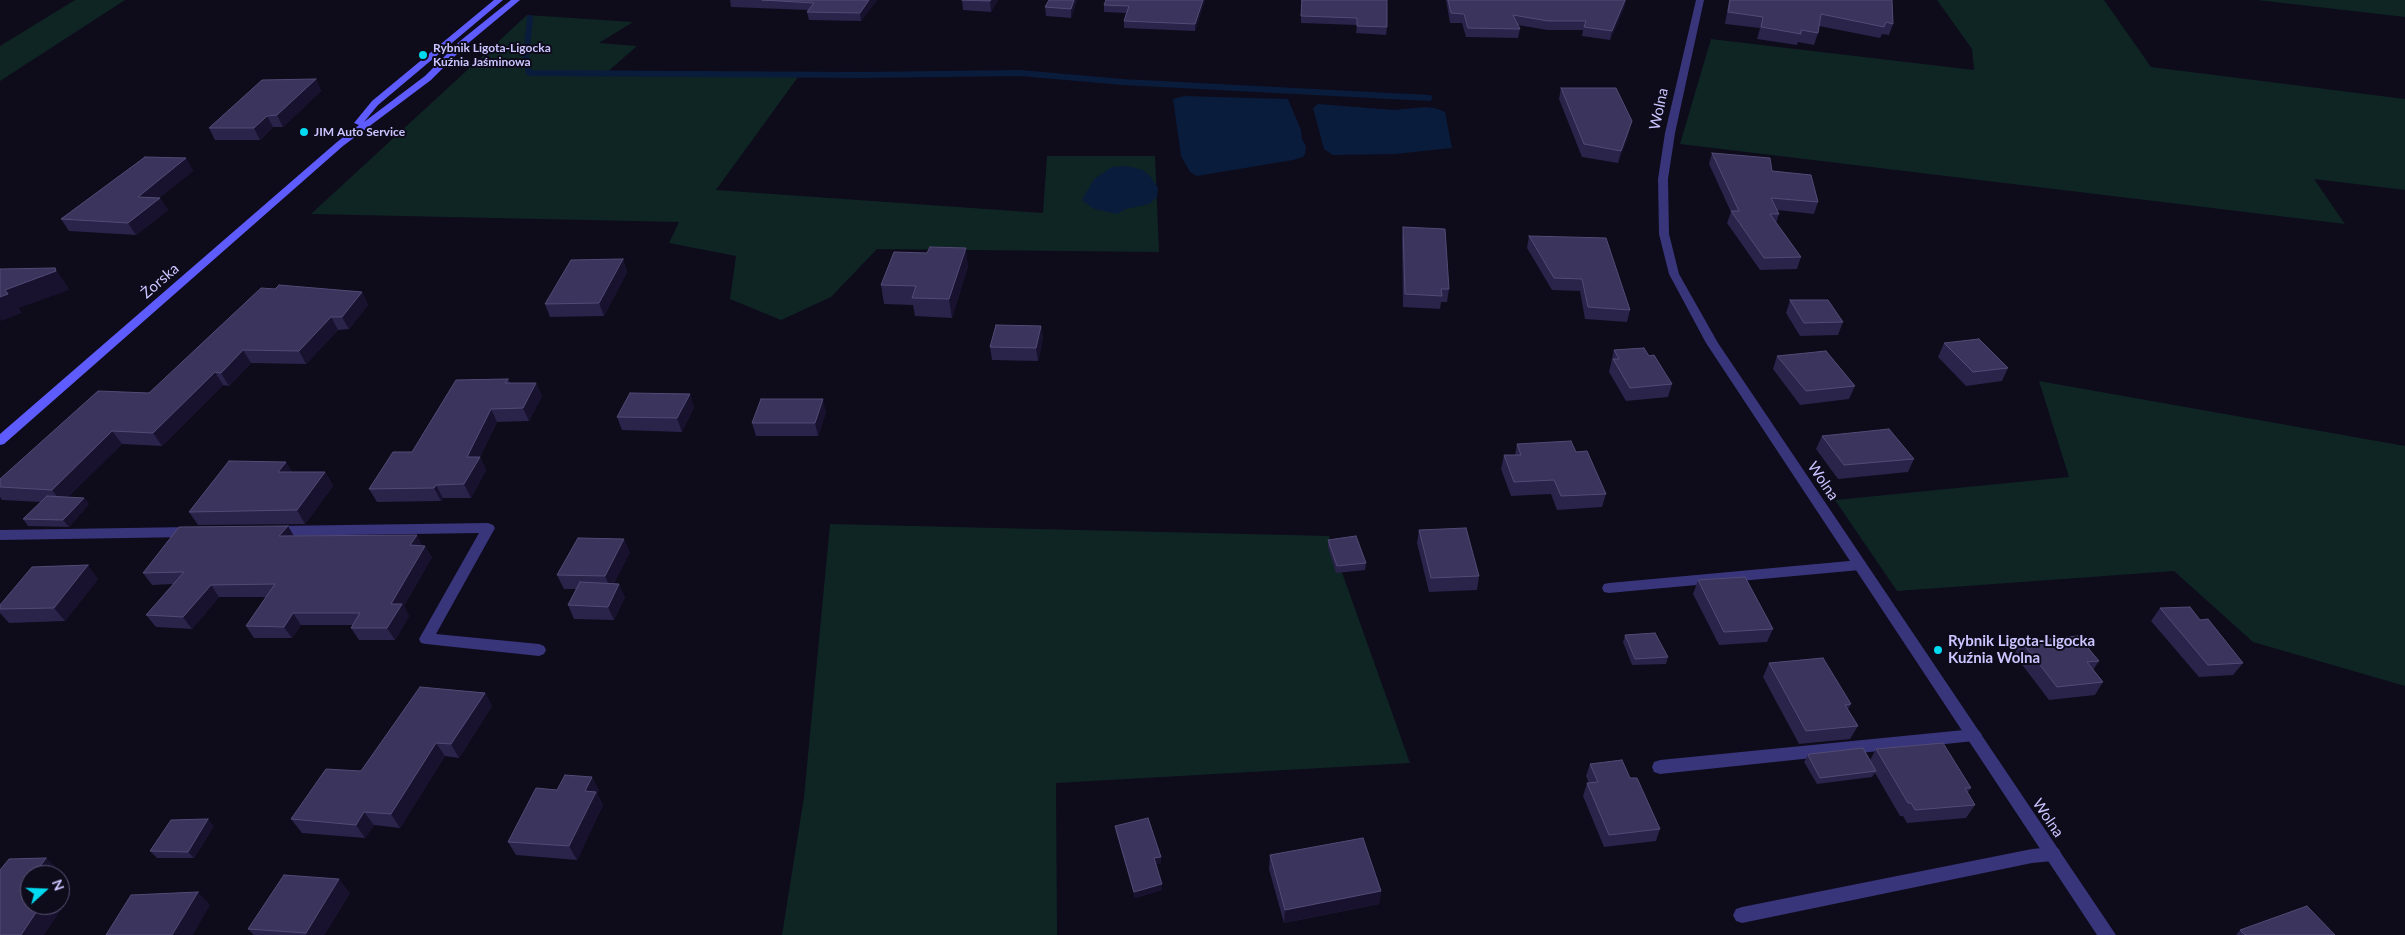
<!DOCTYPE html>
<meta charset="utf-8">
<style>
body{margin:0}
#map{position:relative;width:2405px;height:935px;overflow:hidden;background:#0e0b1b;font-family:Lato,sans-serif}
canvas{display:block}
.north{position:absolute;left:20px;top:865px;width:50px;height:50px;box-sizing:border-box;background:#0e0b1b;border:1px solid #5a5576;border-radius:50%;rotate:70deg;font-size:14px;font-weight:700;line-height:20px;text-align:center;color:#cbc5ff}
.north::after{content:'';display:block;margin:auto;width:18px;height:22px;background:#00d9f0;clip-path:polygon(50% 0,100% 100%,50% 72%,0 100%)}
</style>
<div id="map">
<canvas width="2405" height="935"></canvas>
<div class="north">N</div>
</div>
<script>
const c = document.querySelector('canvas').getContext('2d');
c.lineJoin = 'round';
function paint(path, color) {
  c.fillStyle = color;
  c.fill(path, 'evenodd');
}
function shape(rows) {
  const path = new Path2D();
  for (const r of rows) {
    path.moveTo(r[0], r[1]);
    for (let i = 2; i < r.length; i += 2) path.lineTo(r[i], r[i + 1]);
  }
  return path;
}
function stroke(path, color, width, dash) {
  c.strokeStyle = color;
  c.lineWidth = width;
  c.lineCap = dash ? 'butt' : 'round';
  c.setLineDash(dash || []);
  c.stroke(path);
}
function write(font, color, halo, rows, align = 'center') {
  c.font = font + ' Lato,sans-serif';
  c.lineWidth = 4;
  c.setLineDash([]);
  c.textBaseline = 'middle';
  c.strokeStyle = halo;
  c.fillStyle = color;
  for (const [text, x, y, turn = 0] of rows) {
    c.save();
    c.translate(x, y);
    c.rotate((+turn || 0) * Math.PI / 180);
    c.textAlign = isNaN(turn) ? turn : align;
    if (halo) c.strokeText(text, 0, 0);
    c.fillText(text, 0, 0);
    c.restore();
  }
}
paint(shape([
 [75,0,125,0,0,81,0,46],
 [1937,0,2104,0,2151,67,2405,99,2405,190,2314,179,2345,224,1680,144,1711,39,1974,70,1972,49],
 [2257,0,2405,0,2405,17],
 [527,15,633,22,599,43,637,46,605,74,798,77,716,190,1043,213,1047,156,1155,156,1159,252,877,249,831,297,781,320,730,299,736,256,669,243,679,222,311,214],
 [2039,381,2405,446,2405,686,2253,642,2174,571,1897,591,1835,500,2069,477],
 [830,524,1329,536,1410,763,1056,783,1057,935,782,935,804,797]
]), '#0e2524');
paint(shape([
 [1184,96,1288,99,1301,130,1302,139,1306,146,1305,154,1303,157,1293,160,1197,176,1190,172,1181,156,1173,99],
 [1318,104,1394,110,1425,107,1435,108,1445,112,1452,148,1395,154,1333,155,1324,149,1313,108],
 [1127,166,1143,170,1150,176,1158,188,1157,197,1149,204,1126,209,1117,214,1094,209,1082,200,1094,179,1112,167]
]), '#0a1c3b');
stroke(shape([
 [530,18,526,58,529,73,861,75,1020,73,1123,82,1429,98]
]), '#0a1c3b', 6);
paint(shape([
 [1860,560,1865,562,1867,565,1865,568,1860,570,1609,593,1604,592,1602,588,1604,584,1609,583,1860,560],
 [1974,729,1979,731,1982,735,1979,739,1974,741,1660,774,1654,772,1652,767,1654,762,1660,760,1974,729],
 [2053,847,2059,849,2061,854,2059,859,2053,861,2032,863,1742,923,1736,921,1733,915,1736,909,1742,907,2032,849,2053,847]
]), '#38357b');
paint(shape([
 [1696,0,1704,0,1675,133,1668,179,1669,234,1679,274,1718,343,2116,935,2097,935,1706,343,1669,274,1659,234,1658,179,1665,133,1696,0],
 [488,523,493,525,495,528,436,634,539,644,544,646,546,650,544,654,539,656,426,644,421,643,419,639,479,533,275,536,270,534,268,531,270,528,275,526,488,523],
 [190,527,195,529,197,532,195,535,190,537,0,540,0,530,190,527]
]), '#38357b');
paint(shape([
 [494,0,503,0,378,105,364,122,425,76,460,41,511,0,520,0,466,45,431,80,343,146,4,444,0,445,0,434,337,142,359,125,354,123,372,101,494,0]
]), '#5f5cff');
paint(shape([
 [730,0,877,0,861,21,809,20,807,12,808,10,731,7],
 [962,0,998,0,991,12,963,10],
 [1049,0,1077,0,1071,18,1046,16,1045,7],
 [1205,0,1195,31,1124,28,1124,21,1126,13,1104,12,1104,5],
 [1301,0,1387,27,1386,35,1356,33,1357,25,1301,23],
 [1446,0,1626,0,1624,8,1610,40,1582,36,1583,30,1547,30,1518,25,1520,29,1518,38,1466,37,1462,23,1450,23],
 [1729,0,1892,0,1893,24,1889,35,1882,34,1880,38,1819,26,1818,33,1814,45,1798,42,1797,45,1757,39,1760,28,1725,24],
 [316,79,321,91,283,127,273,127,260,140,215,140,209,128],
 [1561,88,1629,133,1618,163,1582,157,1559,99],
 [1712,153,1772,171,1818,202,1814,214,1777,210,1779,214,1776,223,1801,257,1797,269,1760,270,1727,223,1731,212,1709,164],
 [186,158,193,171,159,198,160,198,168,210,136,235,69,231,61,219],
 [1403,227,1449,289,1447,302,1441,302,1440,309,1403,307,1402,239],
 [1529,236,1630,310,1627,322,1585,319,1580,291,1552,290,1527,248],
 [623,259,627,272,604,316,550,317,545,304],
 [968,266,952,318,915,316,913,305,884,304,881,285],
 [275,289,362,292,368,305,349,329,338,330,306,364,251,363,229,386,223,385,162,446,122,444,68,497,84,498,89,504,69,527,28,526,23,519,41,502,2,500,0,497,0,479,149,393],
 [1790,300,1843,322,1838,335,1800,336,1786,313],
 [1041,326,1043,339,1038,361,992,360,990,347],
 [1944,343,2008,368,2002,381,1966,386,1938,357],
 [1614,350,1649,356,1672,384,1668,397,1626,401,1609,372],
 [1777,356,1855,386,1849,399,1800,405,1773,369],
 [508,379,510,383,536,383,542,396,529,421,497,422,480,457,486,470,471,498,443,498,441,501,377,502,369,489,412,452],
 [694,407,682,432,622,430,617,417],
 [826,412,818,436,756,436,752,423],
 [1822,436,1914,459,1908,472,1838,479,1816,449],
 [1517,444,1576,452,1606,494,1602,507,1557,510,1551,494,1511,496,1501,469,1504,455,1515,455],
 [286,462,292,472,325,472,333,486,305,524,198,525,189,512],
 [288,526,294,536,422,545,432,557,404,606,409,616,395,640,359,640,351,628,353,625,301,625,292,638,254,638,246,626,266,597,219,597,192,629,156,627,146,615,174,584,152,585,143,573],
 [1419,530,1479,576,1477,590,1429,592,1417,543],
 [1328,540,1366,563,1365,570,1336,573,1328,547],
 [630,552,614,583,625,597,614,620,574,619,568,605,576,589,564,589,557,575],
 [98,579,65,621,9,623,0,613,0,605],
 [1698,580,1773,629,1767,642,1719,645,1693,594],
 [2160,608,2200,620,2243,663,2233,675,2199,677,2151,621],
 [1625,635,1668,657,1666,664,1632,665,1623,642],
 [2022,642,2099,661,2093,670,2103,682,2095,695,2049,700,2014,654],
 [1769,663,1851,704,1848,709,1858,726,1850,739,1799,744,1763,677],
 [485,693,492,706,459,758,445,756,400,828,374,825,365,838,302,833,291,819,361,771],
 [1876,749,1971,788,1967,793,1975,805,1966,818,1907,823,1903,816,1900,816,1875,773,1872,777,1817,784,1804,762,1808,755,1870,760],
 [1590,764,1630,778,1660,829,1656,841,1604,847,1583,796,1587,783,1589,783,1586,776],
 [592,777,599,791,597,794,603,805,577,860,516,855,508,842,557,790],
 [214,826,194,858,157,858,150,851],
 [1115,826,1161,857,1161,863,1156,864,1162,890,1135,898,1116,832],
 [1270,855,1381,891,1379,904,1284,923,1269,869],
 [350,893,324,935,254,935,248,929],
 [2240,930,2335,935,2236,935]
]), '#2a234a');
paint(shape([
 [869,0,877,0,861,21,860,13],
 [991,0,998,0,991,12,990,1],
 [1074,0,1077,0,1071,18,1071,9],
 [1203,0,1205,0,1195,31,1195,24],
 [1626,0,1624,8,1610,40,1612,31],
 [316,79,321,91,283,127,277,115],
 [267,116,273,127,260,140,254,128],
 [1632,121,1629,133,1618,163,1621,151],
 [186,158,193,171,145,209,138,197],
 [160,198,168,210,136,235,128,223],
 [966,248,968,266,952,318,949,299],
 [623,259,627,272,604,316,599,303],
 [55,268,68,287,69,290,19,308,22,313,1,321,0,319,0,297,5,290],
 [362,292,368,305,349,329,342,317],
 [331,317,338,330,306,364,299,351],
 [1041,326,1043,339,1038,361,1036,348],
 [243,350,251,363,229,386,221,373],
 [215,372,223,385,162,446,153,433],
 [536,383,542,396,529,421,523,408],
 [690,394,694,407,682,432,677,418],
 [823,399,826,412,818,436,815,423],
 [491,409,497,422,480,457,486,470,471,498,464,484,467,457],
 [112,431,122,444,62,503,52,490],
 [286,462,295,476,278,472],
 [325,472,333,486,305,524,297,510],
 [436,485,443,498,441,501,434,488],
 [84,498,89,504,69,527,63,520],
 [288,526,295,538,279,536],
 [417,535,423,547,410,545],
 [624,539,630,552,611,590,605,576],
 [425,546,432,557,404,606,409,616,395,640,387,628,391,604],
 [88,565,98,579,65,621,54,608],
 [619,584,625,597,614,620,608,607],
 [211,585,219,597,192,629,183,617],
 [293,613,301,625,292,638,284,627],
 [485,693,492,706,459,758,451,744],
 [436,743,445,756,400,828,391,814],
 [592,777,599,791,597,794,603,805,577,860,569,846,585,791],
 [364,812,374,825,365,838,356,825],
 [208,819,214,826,194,858,188,852],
 [1161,857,1161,863,1154,865,1154,858],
 [46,858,60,871,57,875,34,875],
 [339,879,350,893,324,935,307,935,306,933],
 [1162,884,1162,890,1135,898,1134,892],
 [60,885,71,895,44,935,21,935,41,905,60,905],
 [1381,891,1379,904,1284,923,1285,910],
 [198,892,210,905,193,935,172,935]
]), '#18122f');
const building = shape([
 [762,0,869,0,860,13,807,12,814,3,762,0],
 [962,0,991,0,990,1,962,0],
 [1049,0,1074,0,1071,9,1045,7,1049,0],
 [1106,0,1203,0,1195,24,1124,21,1129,6,1104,5,1106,0],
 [1302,0,1387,0,1387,27,1357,26,1357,18,1301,16,1302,0],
 [1448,0,1625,0,1612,31,1584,27,1586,21,1548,21,1513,15,1520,29,1468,28,1464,14,1451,13,1448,0],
 [1730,0,1892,0,1893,24,1886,22,1884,27,1821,14,1818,33,1801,30,1801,34,1761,27,1763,17,1728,12,1730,0],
 [316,79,277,115,267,116,254,128,209,128,262,80,316,79],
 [1561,88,1616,88,1632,121,1621,151,1584,144,1561,88],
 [1712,153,1770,158,1772,171,1811,175,1818,202,1771,198,1779,214,1770,214,1801,257,1764,258,1731,211,1739,211,1712,153],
 [145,157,186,158,138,197,160,198,128,223,61,219,145,157],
 [1403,227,1445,229,1449,289,1441,289,1442,296,1405,294,1403,227],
 [1529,236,1606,238,1630,310,1588,307,1582,279,1554,278,1529,236],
 [930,247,966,248,949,299,912,298,916,286,881,285,894,252,927,253,930,247],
 [623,259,599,303,545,304,571,260,623,259],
 [55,268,56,271,5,290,8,294,0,297,0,269,55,268],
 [279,285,362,292,342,317,331,317,299,351,243,350,221,373,215,372,153,433,112,431,52,490,0,487,0,479,98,391,149,393,261,288,275,289,279,285],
 [1790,300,1828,300,1843,322,1804,323,1790,300],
 [996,325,1041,326,1036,348,990,347,996,325],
 [1979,339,2008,368,1973,372,1944,343,1979,339],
 [1644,348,1649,356,1654,355,1672,384,1630,388,1613,359,1619,359,1614,350,1644,348],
 [1826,351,1855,386,1806,391,1777,356,1826,351],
 [508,379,505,383,536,383,523,408,491,409,467,457,480,457,464,484,436,485,434,488,369,489,393,452,412,452,456,380,508,379],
 [630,393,690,394,677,418,617,417,630,393],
 [761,399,823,399,815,423,752,423,761,399],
 [1889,429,1914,459,1844,465,1822,436,1889,429],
 [1571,441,1576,452,1587,451,1606,494,1561,496,1554,480,1514,482,1504,455,1521,455,1517,444,1571,441],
 [229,461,286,462,278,472,325,472,297,510,189,512,229,461],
 [47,496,84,498,63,520,23,519,47,496],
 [288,526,279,536,417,535,410,545,425,546,391,604,402,604,387,628,351,628,360,613,293,613,284,627,246,626,275,584,211,585,183,617,146,615,184,572,143,573,179,527,288,526],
 [1466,528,1479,576,1431,578,1419,530,1466,528],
 [1356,536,1366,563,1337,566,1328,540,1356,536],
 [578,538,624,539,605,576,557,575,578,538],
 [88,565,54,608,0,609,0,605,32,567,88,565],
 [1745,577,1773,629,1724,632,1698,580,1745,577],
 [580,582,619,584,608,607,568,605,580,582],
 [2190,607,2200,620,2208,619,2243,663,2208,665,2160,608,2190,607],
 [1655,633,1668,657,1635,659,1625,635,1655,633],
 [2078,636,2099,661,2087,662,2103,682,2057,687,2022,642,2078,636],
 [1823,658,1851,704,1845,705,1858,726,1806,731,1769,663,1823,658],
 [420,687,485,693,451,744,436,743,391,814,364,812,356,825,291,819,326,769,361,771,420,687],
 [1943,743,1971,788,1965,788,1975,805,1915,810,1911,803,1908,803,1876,749,1943,743],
 [1863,748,1876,771,1820,778,1808,755,1810,754,1863,748],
 [1622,760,1630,778,1637,778,1660,829,1609,835,1587,783,1598,782,1590,764,1622,760],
 [565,775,592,777,585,791,596,792,569,846,508,842,536,788,557,790,565,775],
 [1148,818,1161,857,1154,858,1162,884,1134,892,1115,826,1148,818],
 [208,819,188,852,150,851,171,820,208,819],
 [1363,838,1381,891,1285,910,1270,855,1363,838],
 [46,858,34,875,30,875,30,880,28,883,30,883,30,905,41,905,21,935,0,935,0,870,9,859,46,858],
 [284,875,339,879,306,933,248,929,284,875],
 [198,892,172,935,106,935,131,895,198,892],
 [2307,906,2335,935,2245,935,2240,930,2307,906]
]);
paint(building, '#3b355d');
stroke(building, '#524b76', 1);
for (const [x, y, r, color] of [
 [423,55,5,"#00d9f0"],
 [304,132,5,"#00d9f0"],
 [1938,650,5,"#00d9f0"]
]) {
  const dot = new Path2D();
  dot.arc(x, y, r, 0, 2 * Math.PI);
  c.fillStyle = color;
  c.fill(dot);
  stroke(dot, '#0e0b1b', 2);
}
write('bold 12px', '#cbc5ff', '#0e0b1b', [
 ["Rybnik Ligota-Ligocka",433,48],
 ["Kuźnia Jaśminowa",433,62],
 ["JIM Auto Service",314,132]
], 'left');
write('15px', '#cbc5ff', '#0e0b1b', [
 ["Wolna",1659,109,-78],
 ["Żorska",160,281,-41],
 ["Wolna",1823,481,56],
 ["Wolna",2048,818,56]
]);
write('bold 15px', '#cbc5ff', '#0e0b1b', [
 ["Rybnik Ligota-Ligocka",1948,641],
 ["Kuźnia Wolna",1948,658]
], 'left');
</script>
